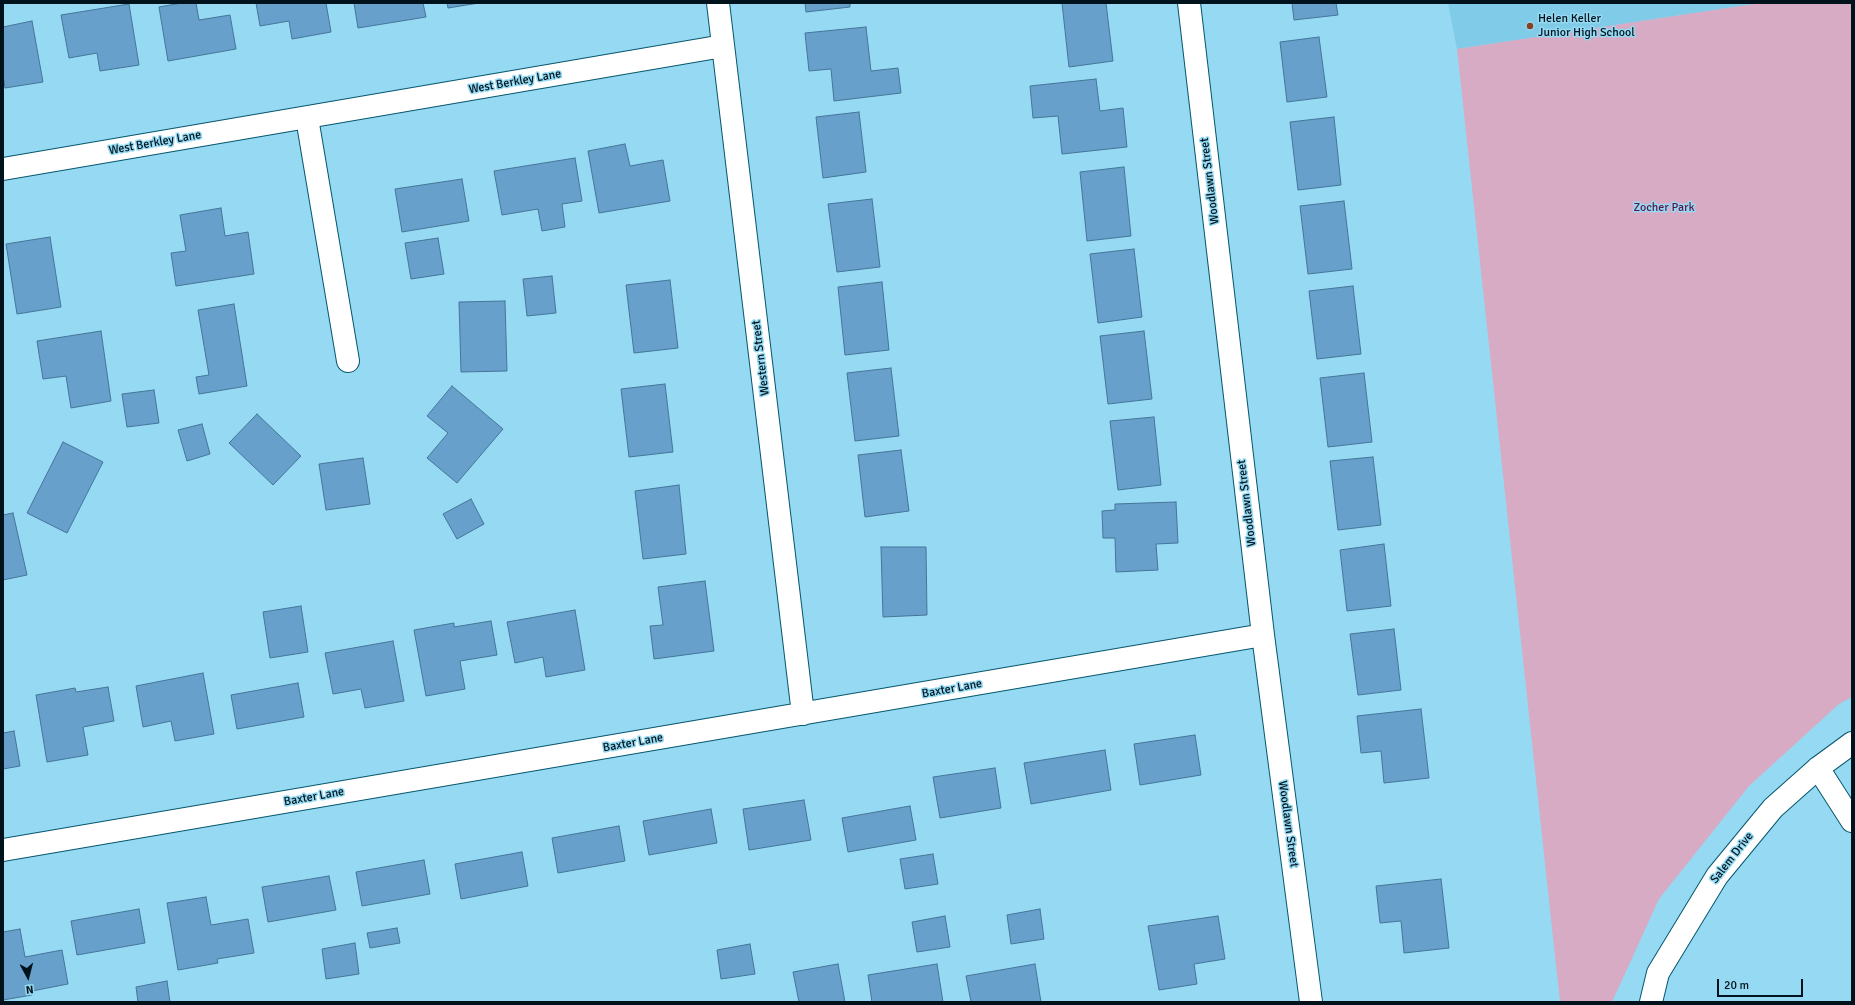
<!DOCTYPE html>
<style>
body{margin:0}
#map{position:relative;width:1855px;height:1005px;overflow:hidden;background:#95d9f2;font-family:Signika,sans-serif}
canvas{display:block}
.frame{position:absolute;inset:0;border:4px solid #00131c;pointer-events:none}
.north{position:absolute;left:8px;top:957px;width:40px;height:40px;-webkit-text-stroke:3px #95d9f2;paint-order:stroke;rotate:173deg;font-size:11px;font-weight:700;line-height:16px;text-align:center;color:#00131c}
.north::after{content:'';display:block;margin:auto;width:14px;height:18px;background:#00131c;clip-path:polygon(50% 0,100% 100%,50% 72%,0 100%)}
.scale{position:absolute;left:1717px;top:979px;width:86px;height:18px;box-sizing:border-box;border:2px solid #00131c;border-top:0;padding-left:5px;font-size:12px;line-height:14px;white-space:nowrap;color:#00131c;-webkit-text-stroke:3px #95d9f2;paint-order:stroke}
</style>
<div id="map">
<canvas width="1855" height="1005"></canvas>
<div class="frame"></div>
<div class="north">N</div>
<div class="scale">20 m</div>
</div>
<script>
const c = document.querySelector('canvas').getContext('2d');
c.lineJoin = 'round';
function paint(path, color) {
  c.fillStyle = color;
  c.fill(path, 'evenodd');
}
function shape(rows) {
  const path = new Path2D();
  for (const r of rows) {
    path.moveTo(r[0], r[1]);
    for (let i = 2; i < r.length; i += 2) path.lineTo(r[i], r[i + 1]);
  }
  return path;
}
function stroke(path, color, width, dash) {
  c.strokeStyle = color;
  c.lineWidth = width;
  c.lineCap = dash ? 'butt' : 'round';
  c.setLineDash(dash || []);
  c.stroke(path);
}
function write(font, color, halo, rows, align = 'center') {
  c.font = font + ' Signika,sans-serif';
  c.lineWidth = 3;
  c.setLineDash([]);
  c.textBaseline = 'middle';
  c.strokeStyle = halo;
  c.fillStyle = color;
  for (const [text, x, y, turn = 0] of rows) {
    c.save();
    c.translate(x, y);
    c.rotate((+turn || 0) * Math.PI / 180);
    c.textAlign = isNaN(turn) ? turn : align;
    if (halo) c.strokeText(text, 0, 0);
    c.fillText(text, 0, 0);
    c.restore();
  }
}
paint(shape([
 [1448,3,1760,3,1457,49]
]), '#80cbe7');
paint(shape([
 [1760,3,1852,3,1852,697,1839,704,1749,786,1659,899,1612,1002,1560,1002,1457,49]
]), '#d8abc5');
const building = shape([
 [182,3,196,3,199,20,230,15,236,49,168,61,159,7,182,3],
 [256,3,326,3,331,32,292,39,289,21,260,26,256,3],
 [354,3,423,3,426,17,358,28,354,3],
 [447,3,479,3,448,8,447,3],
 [805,3,850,3,850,7,806,12,805,3],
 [1062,3,1106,3,1113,61,1069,67,1062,3],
 [1292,3,1336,3,1338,15,1294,20,1292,3],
 [129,4,139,65,100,71,97,53,69,58,61,15,129,4],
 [32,21,43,82,5,88,3,75,3,27,32,21],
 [866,27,871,71,898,68,901,93,834,101,831,69,809,71,805,33,866,27],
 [1319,37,1327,97,1287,102,1280,42,1319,37],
 [1096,79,1100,111,1123,108,1127,147,1062,154,1058,116,1033,118,1030,86,1096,79],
 [859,112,866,172,823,178,816,117,859,112],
 [1334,117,1341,185,1298,190,1290,122,1334,117],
 [625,144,630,166,663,160,670,201,599,213,588,151,625,144],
 [575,158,582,201,562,204,565,227,542,231,538,209,502,215,494,171,575,158],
 [1124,167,1131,236,1087,241,1080,172,1124,167],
 [462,179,469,221,402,232,395,189,462,179],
 [872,199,880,267,837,272,828,204,872,199],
 [1344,201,1352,269,1308,274,1300,206,1344,201],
 [221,208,225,236,248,232,254,274,176,286,171,253,186,251,180,215,221,208],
 [50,237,61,307,17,314,6,244,50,237],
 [438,238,444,274,411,279,405,243,438,238],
 [1134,249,1142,317,1098,323,1090,254,1134,249],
 [552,276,556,313,527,316,523,279,552,276],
 [670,280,678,348,634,353,626,285,670,280],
 [882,282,889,350,845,355,838,287,882,282],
 [1353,286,1361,354,1317,359,1309,291,1353,286],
 [505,301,507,371,461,372,459,302,505,301],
 [234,304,247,386,199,394,196,377,209,375,198,310,234,304],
 [101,331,111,401,71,408,66,376,43,379,37,341,101,331],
 [1144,331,1152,399,1108,404,1100,336,1144,331],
 [891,368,899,436,855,441,847,373,891,368],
 [1364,373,1372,442,1328,447,1320,378,1364,373],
 [665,384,673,452,629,457,621,389,665,384],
 [452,386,503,429,457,483,427,458,448,433,427,416,452,386],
 [154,390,159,423,127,427,122,394,154,390],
 [257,414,301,456,273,485,229,443,257,414],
 [1154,417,1161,485,1118,490,1110,421,1154,417],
 [202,424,210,454,187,461,178,430,202,424],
 [63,442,103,462,67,533,27,513,63,442],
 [901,450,909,511,865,517,858,455,901,450],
 [1373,457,1381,525,1338,530,1330,461,1373,457],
 [363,458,370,504,326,510,319,464,363,458],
 [679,485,686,554,643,559,635,491,679,485],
 [471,499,484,524,457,539,443,514,471,499],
 [1176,502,1178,543,1156,544,1158,570,1116,572,1115,538,1103,538,1102,511,1115,510,1115,504,1176,502],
 [13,513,27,575,3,580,3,515,13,513],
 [1384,544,1391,606,1347,611,1340,550,1384,544],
 [881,547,926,547,927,615,883,617,881,547],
 [705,581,714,651,654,659,650,626,663,625,658,587,705,581],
 [301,606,308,652,270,658,263,612,301,606],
 [575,610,585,670,546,677,543,657,515,663,507,622,575,610],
 [491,621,497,655,460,661,465,689,426,696,414,630,454,623,454,627,491,621],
 [1394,629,1401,690,1358,695,1350,634,1394,629],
 [393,641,404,701,365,708,361,689,333,694,325,653,393,641],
 [203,673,214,734,175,741,171,721,143,727,136,686,203,673],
 [298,683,304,717,237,729,231,695,298,683],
 [108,687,114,721,83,727,88,755,47,762,36,695,75,688,76,692,108,687],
 [1421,709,1429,778,1384,783,1381,751,1361,753,1357,716,1421,709],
 [14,731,20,766,3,769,3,733,14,731],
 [1195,735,1201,775,1140,785,1134,744,1195,735],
 [1105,750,1111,790,1031,804,1024,763,1105,750],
 [995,768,1001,808,940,818,933,777,995,768],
 [804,800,811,840,749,850,743,809,804,800],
 [910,806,916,840,848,852,842,818,910,806],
 [711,809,717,843,649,855,643,821,711,809],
 [619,826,625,861,558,873,552,838,619,826],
 [522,852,528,886,461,899,455,864,522,852],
 [933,854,938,884,905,889,900,859,933,854],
 [424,860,430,894,362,906,356,872,424,860],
 [329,876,336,910,268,922,262,887,329,876],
 [1441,879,1449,948,1404,953,1401,921,1380,923,1376,886,1441,879],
 [206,897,211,925,248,919,254,953,217,959,218,963,178,970,167,903,206,897],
 [139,909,145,943,77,955,71,921,139,909],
 [1040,909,1044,939,1011,944,1007,915,1040,909],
 [945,916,950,947,917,952,912,922,945,916],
 [1218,916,1225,959,1194,964,1197,984,1159,990,1148,926,1218,916],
 [397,928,400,943,370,948,367,933,397,928],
 [20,929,25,957,62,950,68,984,32,991,32,995,3,1000,3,932,20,929],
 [355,943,359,974,326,979,322,949,355,943],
 [750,944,755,974,721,979,717,950,750,944],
 [838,964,845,1002,799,1002,793,972,838,964],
 [937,964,943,1002,872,1002,868,975,937,964],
 [1035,964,1041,1002,971,1002,966,976,1035,964],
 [167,981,170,1002,138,1002,136,987,167,981]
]);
paint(building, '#67a0cb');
stroke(building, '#457599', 1);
const minor = shape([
 [718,3,803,714],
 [1189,3,1263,635,1311,1002],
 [307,118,348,361],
 [3,169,723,46],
 [1818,768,1852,821],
 [3,850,1263,635]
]);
const tertiary = shape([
 [1651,1002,1658,973,1717,876,1773,808,1818,768,1852,743]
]);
stroke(minor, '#07576d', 24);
stroke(tertiary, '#07576d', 24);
stroke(minor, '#fff', 22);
stroke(tertiary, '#fff', 22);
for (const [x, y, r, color] of [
 [1530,26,4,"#884021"]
]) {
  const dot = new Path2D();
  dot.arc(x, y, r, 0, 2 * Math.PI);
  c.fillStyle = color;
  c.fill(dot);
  stroke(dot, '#95d9f2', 1.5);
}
write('12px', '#00131c', '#95d9f2', [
 ["Helen Keller",1538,19],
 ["Junior High School",1538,33]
], 'left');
write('12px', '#00131c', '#95d9f2', [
 ["West Berkley Lane",515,82,-10],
 ["West Berkley Lane",155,143,-10],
 ["Woodlawn Street",1210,181,-97],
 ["Western Street",761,358,-97],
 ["Woodlawn Street",1247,503,-97],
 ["Baxter Lane",952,689,-10],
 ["Baxter Lane",633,743,-10],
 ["Baxter Lane",314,797,-10],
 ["Woodlawn Street",1288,824,82],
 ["Salem Drive",1732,858,-52]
]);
write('12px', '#5c1446', '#95d9f2', [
 ["Zocher Park",1664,208]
]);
</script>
